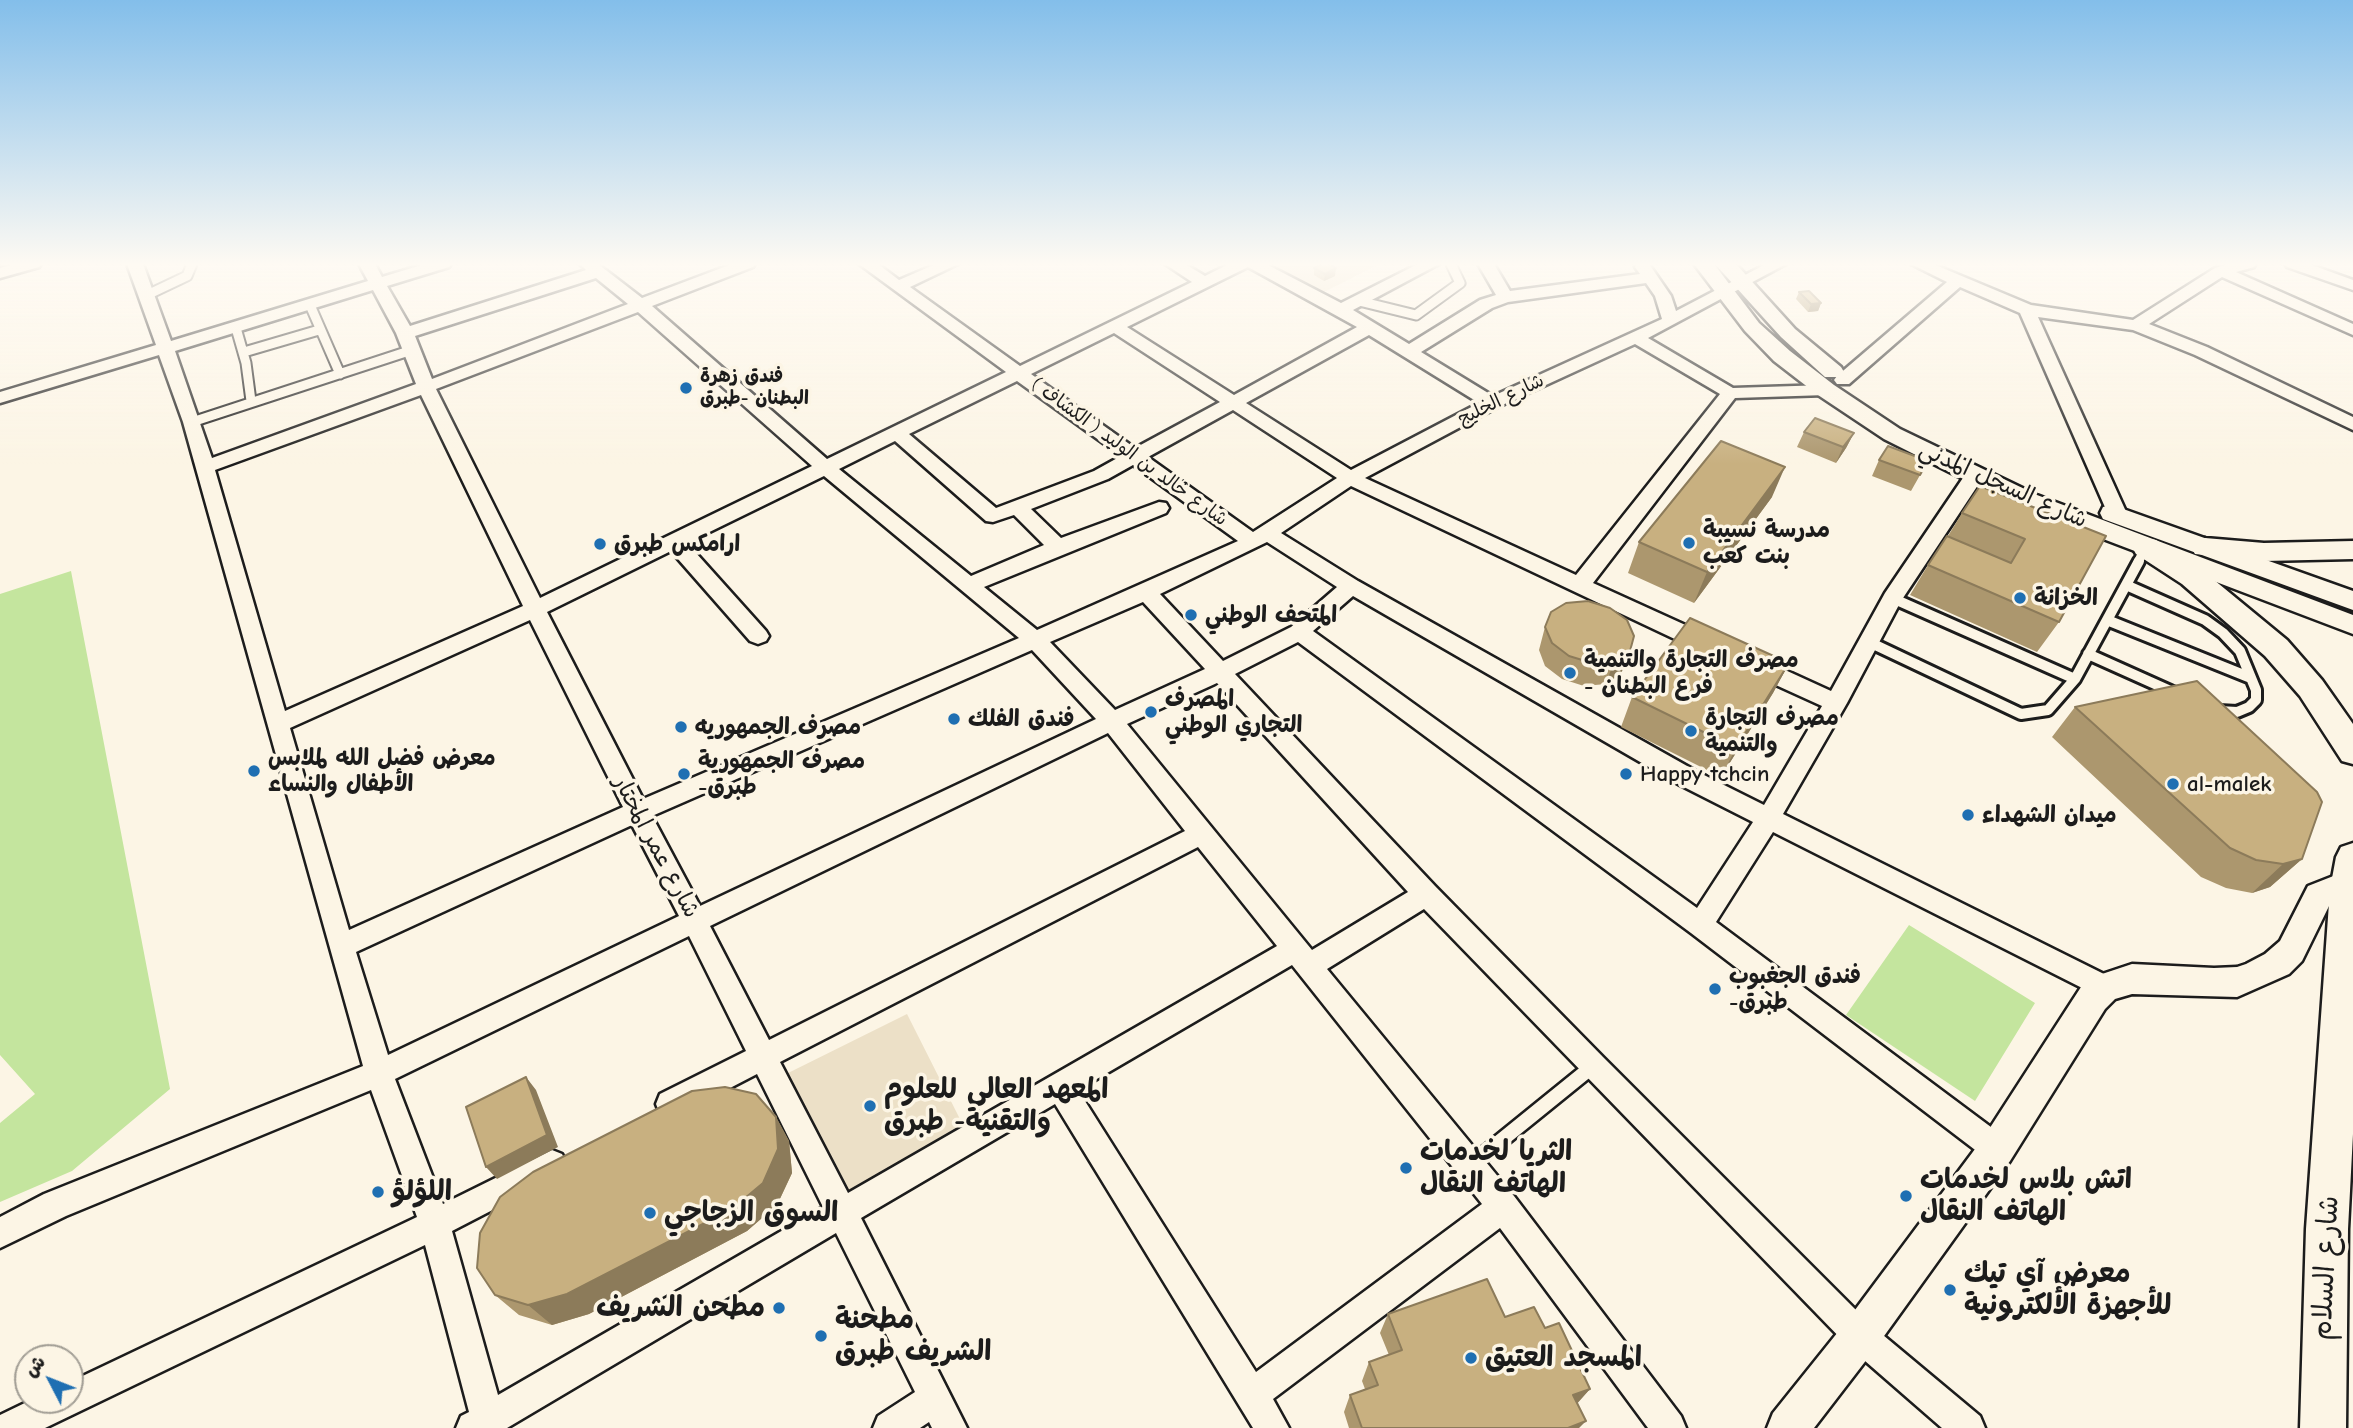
<!DOCTYPE html>
<meta charset="utf-8">
<style>
body{margin:0}
#map{position:relative;width:2353px;height:1428px;overflow:hidden;background:#fcf5e5;font-family:"Comic Neue","Playpen Sans Arabic",sans-serif}
canvas{display:block}
.north{position:absolute;left:14px;top:1344px;width:70px;height:70px;box-sizing:border-box;background:#fcf5e5;border:2px solid #a29e95;border-radius:50%;rotate:312deg;font-size:19px;font-weight:700;line-height:28px;text-align:center;color:#1c1c1c}
.north::after{content:'';display:block;margin:auto;width:24px;height:32px;background:#1f6fb2;clip-path:polygon(50% 0,100% 100%,50% 72%,0 100%)}
</style>
<div id="map">
<canvas width="2353" height="1428"></canvas>
<div class="north">ش</div>
</div>
<script>
const c = document.querySelector('canvas').getContext('2d');
c.lineJoin = 'round';
function paint(path, color) {
  c.fillStyle = color;
  c.fill(path, 'evenodd');
}
function shape(rows) {
  const path = new Path2D();
  for (const r of rows) {
    path.moveTo(r[0], r[1]);
    for (let i = 2; i < r.length; i += 2) path.lineTo(r[i], r[i + 1]);
  }
  return path;
}
function stroke(path, color, width, dash) {
  c.strokeStyle = color;
  c.lineWidth = width;
  c.lineCap = dash ? 'butt' : 'round';
  c.setLineDash(dash || []);
  c.stroke(path);
}
function write(font, color, halo, rows, align = 'center') {
  c.font = font + ' "Comic Neue","Playpen Sans Arabic",sans-serif';
  c.lineWidth = 7;
  c.setLineDash([]);
  c.textBaseline = 'middle';
  c.strokeStyle = halo;
  c.fillStyle = color;
  for (const [text, x, y, turn = 0] of rows) {
    c.save();
    c.translate(x, y);
    c.rotate((+turn || 0) * Math.PI / 180);
    c.textAlign = isNaN(turn) ? turn : align;
    if (halo) c.strokeText(text, 0, 0);
    c.fillText(text, 0, 0);
    c.restore();
  }
}
paint(shape([
 [1266,264,1380,264,1318,295],
 [907,1014,967,1133,830,1208,776,1079]
]), '#ece0c7');
paint(shape([
 [71,571,170,1089,72,1171,0,1202,0,1123,35,1094,0,1055,0,594],
 [1909,925,2035,1003,1975,1101,1846,1015]
]), '#c4e59e');
const serviceFar2 = shape([
 [147,295,187,276,192,264],
 [1359,301,1416,315,1460,283,1451,264],
 [310,305,340,374],
 [236,328,246,363,251,401],
 [244,352,319,330],
 [192,422,412,350],
 [2138,562,2146,547]
]);
const serviceFar1 = shape([
 [2126,585,2205,620,2223,633,2240,651,2256,690,2256,700,2249,707,2237,712,2219,711],
 [1892,598,2075,679],
 [2107,620,2251,678],
 [1869,642,2021,714,2048,710,2075,679,2139,561],
 [2088,654,2175,693]
]);
const service = shape([
 [1472,1164,1593,1066]
]);
const minor = shape([
 [14,264,41,264,39,267,0,278,0,268,14,264],
 [127,264,143,264,171,341,368,281,359,264,375,264,382,277,425,264,451,264,449,267,387,286,410,326,586,270,580,264,598,264,642,298,732,264,755,264,753,267,652,306,827,459,1006,372,859,264,878,264,899,280,936,264,958,264,910,287,1020,366,1192,282,1165,264,1185,264,1205,276,1229,264,1266,264,1341,303,1418,264,1439,264,1353,310,1409,344,1480,300,1496,295,1478,264,1494,264,1510,291,1640,274,1635,267,1637,264,1649,264,1671,296,1676,311,1766,264,1786,264,1648,338,1733,388,1826,385,1835,390,1826,395,1735,398,1593,583,1714,638,1717,644,1714,650,1706,652,1698,650,1351,486,1281,533,1358,581,1696,771,1764,805,1822,706,1745,671,1742,665,1745,659,1753,657,1761,659,1831,691,1885,593,1967,472,1981,472,1984,476,1901,601,1847,703,1783,814,2114,979,2118,987,2114,995,2105,999,2096,995,1773,832,1716,922,2007,1139,2012,1149,2007,1159,1997,1163,1987,1159,1691,933,1298,642,1235,674,1435,886,1603,1057,1871,1325,1980,1416,1985,1428,1942,1428,1849,1347,1424,909,1327,969,1514,1196,1681,1416,1686,1428,1648,1428,1500,1228,1273,1399,1289,1428,1253,1428,1055,1104,861,1218,967,1428,932,1428,929,1422,920,1428,873,1428,878,1416,915,1392,836,1233,507,1428,456,1428,461,1416,469,1412,425,1245,45,1428,0,1428,0,1415,31,1400,70,1400,70,1382,417,1217,371,1090,66,1216,0,1248,0,1217,44,1194,363,1066,183,422,159,355,0,403,0,392,156,345,127,264],
 [1248,267,1357,327,1234,395,1127,327,1248,267],
 [596,278,628,304,432,379,415,336,596,278],
 [1646,283,1655,296,1662,319,1493,396,1421,352,1492,308,1508,302,1646,283],
 [373,290,396,333,416,384,212,458,175,351,373,290],
 [638,312,812,466,540,598,436,389,638,312],
 [1114,333,1220,402,1135,448,1031,374,1114,333],
 [1369,335,1479,403,1351,470,1246,403,1369,335],
 [1635,344,1720,394,1576,575,1365,478,1498,407,1635,344],
 [1017,381,1121,456,1094,471,996,508,909,434,1017,381],
 [421,395,523,606,285,711,215,470,421,395],
 [1233,410,1337,478,1253,532,1148,457,1233,410],
 [895,441,986,521,993,522,1014,515,1044,545,971,576,839,469,895,441],
 [1133,465,1238,541,1037,630,984,587,1166,513,1169,508,1166,503,1159,502,1061,538,1031,509,1108,479,1133,465],
 [824,476,1019,638,643,799,547,612,671,551,750,641,758,644,766,641,769,636,766,631,687,543,824,476],
 [1267,542,1337,587,1291,627,1223,661,1160,594,1267,542],
 [1353,596,1680,785,1753,822,1697,908,1313,631,1353,596],
 [1143,602,1205,669,1115,710,1050,642,1143,602],
 [530,620,623,807,349,930,290,728,530,620],
 [1032,650,1096,719,700,906,652,816,1032,650],
 [1217,683,1408,892,1312,950,1127,724,1217,683],
 [1108,733,1185,831,769,1040,710,926,1108,733],
 [632,825,679,916,388,1055,356,952,632,825],
 [1198,847,1277,946,848,1193,780,1062,1198,847],
 [689,936,746,1051,660,1094,656,1104,660,1114,670,1118,680,1114,757,1074,823,1207,498,1395,452,1231,562,1174,567,1164,562,1154,552,1150,443,1204,395,1079,689,936],
 [1292,965,1482,1204,1256,1372,1078,1090,1292,965],
 [1911,264,1933,264,2031,305,2133,320,2215,268,2229,264,2256,264,2254,267,2236,272,2353,324,2353,335,2222,277,2149,324,2207,347,2353,417,2353,430,2195,355,2133,330,2038,317,2128,516,2125,521,2118,522,2111,521,2020,313,1960,287,1849,384,1837,384,1834,380,1837,376,1947,282,1911,264],
 [2285,264,2309,264,2353,280,2353,290,2287,267,2285,264]
]);
const tertiary = shape([
 [1694,264,1714,264,1759,323,1790,351,1834,385,1900,429,2037,495,2353,615,2353,634,2019,507,1884,439,1818,395,1774,361,1745,331,1694,264],
 [1715,264,1736,264,1795,329,1841,367,1844,372,1841,377,1825,377,1781,337,1715,264],
 [2112,505,2353,591,2353,610,2103,519,2100,513,2103,507,2112,505],
 [2336,875,2353,878,2353,900,2330,904,2302,961,2289,974,2237,997,2132,994,2115,999,2105,1009,2010,1161,1874,1350,1814,1428,1767,1428,1773,1413,1846,1322,1984,1137,2081,987,2093,977,2132,964,2214,968,2237,967,2246,964,2265,954,2280,941,2308,886,2336,875]
]);
const secondary = shape([
 [2146,538,2156,540,2202,570,2287,640,2322,680,2353,724,2353,764,2342,761,2300,696,2265,656,2182,584,2136,554,2132,547,2136,540,2146,538],
 [2205,538,2264,543,2353,541,2353,559,2264,561,2195,554,2191,547,2195,540,2205,538],
 [2353,843,2353,1134,2348,1229,2346,1428,2300,1428,2306,1229,2330,889,2336,857,2341,847,2353,843]
]);
stroke(serviceFar2, '#1c1c1c', 13);
stroke(serviceFar1, '#1c1c1c', 16);
stroke(service, '#1c1c1c', 19);
stroke(minor, '#1c1c1c', 5);
stroke(tertiary, '#1c1c1c', 5);
stroke(secondary, '#1c1c1c', 5);
stroke(serviceFar2, '#fcf5e5', 9);
stroke(serviceFar1, '#fcf5e5', 10);
stroke(service, '#fcf5e5', 14);
paint(minor, '#fcf5e5');
paint(tertiary, '#fcf5e5');
paint(secondary, '#fcf5e5');
paint(shape([
 [1314,268,1335,276,1324,281,1314,275],
 [1799,292,1821,303,1818,311,1808,312,1796,299],
 [1804,432,1854,433,1846,448,1836,463,1797,447],
 [1879,460,1928,461,1911,491,1872,476],
 [1772,497,1694,603,1628,573,1639,542],
 [1962,513,2106,536,2059,622,2037,652,1910,595,1928,565,1948,536],
 [1588,601,1621,674,1606,684,1584,686,1562,679,1545,666,1539,650,1545,627],
 [1789,663,1773,693,1721,777,1621,727,1632,697],
 [2075,707,2302,859,2270,887,2252,893,2226,888,2201,877,2052,737],
 [776,1117,789,1141,792,1173,777,1205,747,1231,589,1314,552,1325,519,1315,495,1295],
 [1388,1314,1505,1317,1545,1328,1590,1389,1577,1403,1579,1428,1349,1428,1344,1412,1350,1395,1365,1389,1362,1381,1369,1362,1389,1355,1380,1333]
]), '#ac976e');
paint(shape([
 [1336,268,1335,276,1324,281,1325,274],
 [1821,303,1818,311,1808,312,1811,304],
 [1854,433,1846,448,1836,463,1843,447],
 [1785,467,1772,497,1694,603,1707,572],
 [1630,651,1621,674,1606,684,1614,661],
 [1789,663,1773,693,1721,777,1736,748],
 [2302,859,2270,887,2252,893,2283,864],
 [526,1077,536,1090,558,1147,497,1179,486,1167],
 [776,1117,789,1141,792,1173,777,1205,747,1231,589,1314,552,1325,528,1305],
 [1590,1389,1575,1406,1573,1395],
 [1586,1421,1579,1428,1568,1428]
]), '#8c7b5a');
const building = shape([
 [1322,264,1329,264,1336,268,1325,274,1314,268,1322,264],
 [1809,291,1821,303,1811,304,1799,292,1809,291],
 [1815,418,1854,433,1843,447,1804,432,1815,418],
 [1721,441,1785,467,1707,572,1639,542,1721,441],
 [1888,446,1928,461,1920,475,1879,460,1888,446],
 [1980,486,2106,536,2059,622,1928,565,1947,536,2011,563,2025,539,1962,513,1980,486],
 [1588,601,1610,608,1627,620,1634,636,1630,651,1614,661,1592,663,1569,656,1552,643,1545,627,1551,612,1566,603,1588,601],
 [1690,618,1789,663,1736,748,1632,697,1690,618],
 [2197,681,2317,792,2322,802,2302,859,2283,864,2256,860,2230,848,2075,707,2197,681],
 [526,1077,547,1135,486,1167,466,1107,526,1077],
 [725,1087,756,1094,776,1117,778,1149,763,1183,732,1209,567,1294,528,1305,495,1295,477,1268,480,1233,500,1197,533,1172,692,1091,725,1087],
 [1487,1279,1505,1317,1534,1307,1545,1328,1559,1323,1590,1389,1573,1395,1586,1421,1568,1428,1362,1428,1350,1395,1378,1385,1369,1362,1402,1350,1388,1314,1487,1279]
]);
paint(building, '#c8b080');
stroke(building, '#8c7b5a', 2);
const sky = c.createLinearGradient(0, 0, 0, 464);
sky.addColorStop(0, '#83beea');
sky.addColorStop(0.57, '#fefaf3');
sky.addColorStop(1, '#fefaf300');
c.fillStyle = sky;
c.fillRect(0, 0, 2353, 464);
for (const [x, y, r, color] of [
 [686,388,7,"#1f6fb2"],
 [1689,543,7,"#1f6fb2"],
 [600,544,7,"#1f6fb2"],
 [2020,598,7,"#1f6fb2"],
 [1191,615,7,"#1f6fb2"],
 [1570,673,7,"#1f6fb2"],
 [1151,712,7,"#1f6fb2"],
 [954,719,7,"#1f6fb2"],
 [681,727,7,"#1f6fb2"],
 [1691,731,7,"#1f6fb2"],
 [254,771,7,"#1f6fb2"],
 [684,774,7,"#1f6fb2"],
 [1626,774,7,"#1f6fb2"],
 [2173,784,7,"#1f6fb2"],
 [1968,815,7,"#1f6fb2"],
 [1715,989,7,"#1f6fb2"],
 [870,1106,7,"#1f6fb2"],
 [1406,1168,7,"#1f6fb2"],
 [378,1192,7,"#1f6fb2"],
 [1906,1196,7,"#1f6fb2"],
 [650,1213,7,"#1f6fb2"],
 [1950,1290,7,"#1f6fb2"],
 [779,1308,7,"#1f6fb2"],
 [821,1336,7,"#1f6fb2"],
 [1471,1358,7,"#1f6fb2"]
]) {
  const dot = new Path2D();
  dot.arc(x, y, r, 0, 2 * Math.PI);
  c.fillStyle = color;
  c.fill(dot);
  stroke(dot, '#fcf5e5', 2.5);
}
write('bold 19px', '#1c1c1c', '#fcf5e5', [
 ["فندق زهرة",700,377],
 ["البطنان -طبرق",700,399]
], 'left');
write('19px', '#1c1c1c', '#fcf5e5', [
 ["شارع الخليج",1501,400,-26],
 ["شارع خالد بن الوليد ( الكشاف )",1129,452,36]
]);
write('23px', '#1c1c1c', '#fcf5e5', [
 ["شارع السجل المدني",2003,485,24],
 ["شارع عمر المختار",656,847,62]
]);
write('bold 23px', '#1c1c1c', '#fcf5e5', [
 ["مدرسة نسيبة",1703,530],
 ["بنت كعب",1703,556],
 ["ارامكس طبرق",614,544],
 ["الخزانة",2034,598],
 ["المتحف الوطني",1205,615],
 ["مصرف التجارة والتنمية",1584,660],
 ["- فرع البطنان",1584,686],
 ["المصرف",1165,699],
 ["التجاري الوطني",1165,725],
 ["مصرف التجارة",1705,718],
 ["والتنمية",1705,744],
 ["فندق الفلك",968,719],
 ["مصرف الجمهوريه",695,727],
 ["معرض فضل الله لملابس",268,758],
 ["الأطفال والنساء",268,784],
 ["مصرف الجمهورية",698,761],
 ["-طبرق",698,787],
 ["Happy tchcin",1640,774],
 ["al-malek",2187,784],
 ["ميدان الشهداء",1982,815],
 ["فندق الجغبوب",1729,976],
 ["-طبرق",1729,1002]
], 'left');
write('bold 28px', '#1c1c1c', '#fcf5e5', [
 ["المعهد العالي للعلوم",884,1090],
 ["والتقنية- طبرق",884,1122],
 ["الثريا لخدمات",1420,1152],
 ["الهاتف النقال",1420,1184],
 ["اتش بلاس لخدمات",1920,1180],
 ["الهاتف النقال",1920,1212],
 ["اللؤلؤ",392,1192],
 ["السوق الزجاجي",664,1213],
 ["معرض آي تيك",1964,1274],
 ["للأجهزة الألكترونية",1964,1306],
 ["مطحن الشريف",765,1308,"right"],
 ["مطحنة",835,1320],
 ["الشريف طبرق",835,1352],
 ["المسجد العتيق",1485,1358]
], 'left');
write('28px', '#1c1c1c', '#fcf5e5', [
 ["شارع السلام",2326,1268,-87]
]);
</script>
